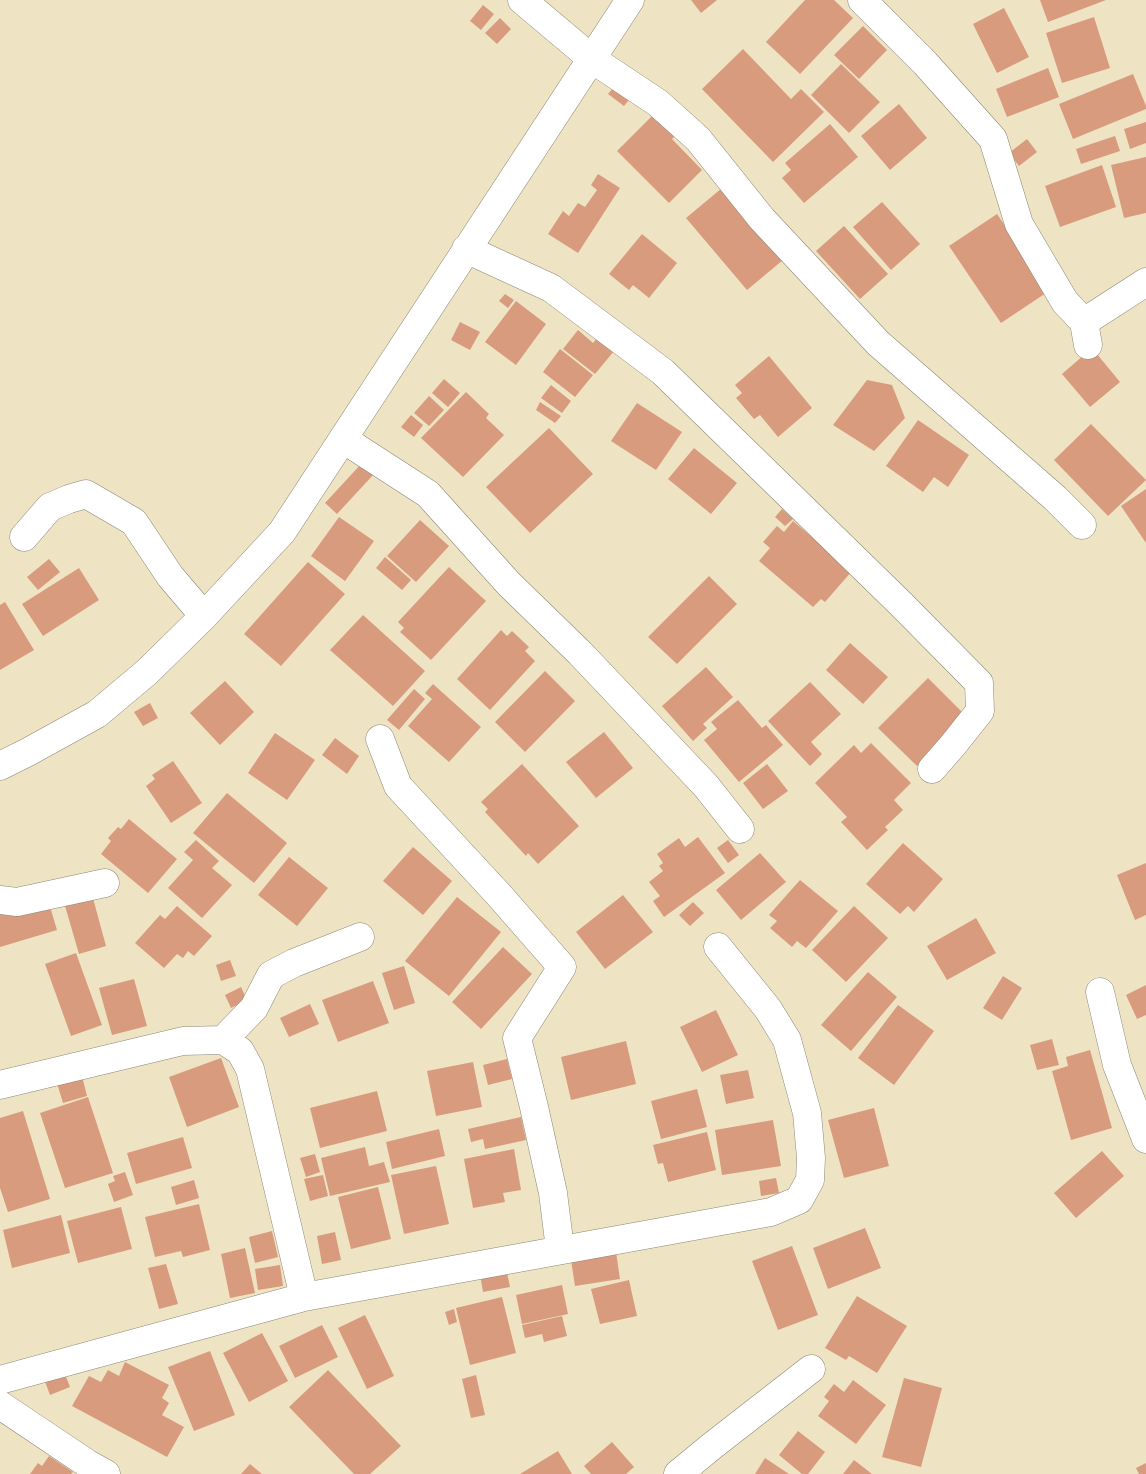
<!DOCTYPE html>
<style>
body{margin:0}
canvas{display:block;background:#eee3c3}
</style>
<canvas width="1146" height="1474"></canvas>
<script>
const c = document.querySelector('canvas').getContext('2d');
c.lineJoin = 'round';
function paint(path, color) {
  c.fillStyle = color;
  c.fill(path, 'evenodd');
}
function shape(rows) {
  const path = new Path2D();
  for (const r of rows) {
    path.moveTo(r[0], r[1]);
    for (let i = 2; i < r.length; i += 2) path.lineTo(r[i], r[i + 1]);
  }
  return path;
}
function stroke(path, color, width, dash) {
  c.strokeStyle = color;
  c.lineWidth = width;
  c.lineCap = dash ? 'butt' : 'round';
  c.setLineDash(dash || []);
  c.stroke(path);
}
paint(shape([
 [691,0,717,0,701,13],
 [805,0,834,0,853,18,800,74,766,42],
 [1040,0,1106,0,1048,22],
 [483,5,494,14,481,30,470,21],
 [1004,8,1029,57,997,73,973,24],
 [1094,17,1110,68,1062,83,1046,33],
 [500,18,511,29,497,44,485,33],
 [863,26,887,50,859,79,834,55],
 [743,49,791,99,801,89,824,112,773,162,702,89],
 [841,64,880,102,849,133,811,95],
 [1048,68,1059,97,1007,117,996,89],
 [1133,74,1146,106,1146,109,1073,139,1059,104],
 [617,83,633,95,624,106,608,94],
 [899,104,927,138,890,170,861,136],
 [654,114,675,136,672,139,702,170,669,203,617,151],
 [1146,122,1146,143,1130,149,1124,129],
 [830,124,858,157,804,203,782,178,791,170,785,163],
 [1115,136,1120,151,1081,164,1076,149],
 [1027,139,1037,152,1019,166,1009,153],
 [1146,157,1146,213,1124,218,1111,165],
 [1102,165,1116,207,1060,227,1045,186],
 [598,174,620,188,578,253,548,234,563,211,569,216,578,203,585,207,597,190,591,185],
 [722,188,783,260,747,290,686,218],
 [882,202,920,244,891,270,853,227],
 [997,214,1049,291,1001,323,949,246],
 [844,226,888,274,860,299,816,251],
 [642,234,677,263,649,298,633,285,629,290,609,274],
 [505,294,514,300,508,308,499,301],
 [516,301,546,324,516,365,485,342],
 [460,322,480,332,470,350,451,340],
 [578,330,593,343,602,332,619,345,595,374,563,349],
 [1092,348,1120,382,1090,407,1062,374],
 [560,349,593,375,575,397,543,372],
 [769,356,812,408,778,437,760,415,754,419,736,398,742,393,735,385],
 [444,379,460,393,448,407,432,393],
 [867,380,892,385,905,418,874,451,833,425],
 [551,385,571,401,562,413,541,398],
 [466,392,489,414,486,418,504,435,463,477,421,438],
 [429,396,444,410,429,426,414,413],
 [540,402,561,416,555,423,536,410],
 [637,403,682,432,656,470,611,441],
 [411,415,423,425,414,437,401,427],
 [918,420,969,455,948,487,934,477,923,492,886,466],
 [1091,424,1146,480,1108,516,1054,460],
 [549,428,593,474,530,533,486,487],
 [694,448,737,483,711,514,668,479],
 [362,463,374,474,337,514,325,503],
 [1146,489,1146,543,1121,506],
 [782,509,793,519,785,526,775,517],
 [339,517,374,541,345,581,311,556],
 [420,520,449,546,416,582,387,556],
 [793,521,852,571,825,602,821,599,813,607,759,561,770,548,763,542,777,526,784,532],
 [385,557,411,580,402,590,376,568],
 [49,559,60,572,38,590,27,577],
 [308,562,345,594,281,666,244,634],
 [449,567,486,601,431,660,400,632,404,628,398,622],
 [79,568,99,600,43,636,22,604],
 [709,576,737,604,677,664,648,637],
 [5,602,34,650,0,670,0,605],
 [363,615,425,671,393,706,330,650],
 [501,630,507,636,512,631,529,647,525,651,535,661,490,710,457,679],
 [850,643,888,677,863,704,826,670],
 [706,667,733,697,703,724,707,728,693,741,662,706],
 [545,671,575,701,525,752,495,722],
 [928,678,967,717,917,766,878,728],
 [225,681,254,712,220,745,190,713],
 [810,682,841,714,811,742,822,754,810,766,768,721],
 [433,684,481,727,449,762,408,726,432,699,425,693],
 [414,689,425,699,399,730,387,720],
 [738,700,762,728,766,725,783,745,739,782,704,740,717,729,711,722],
 [150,703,158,718,143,726,134,712],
 [604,732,633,768,596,798,566,762],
 [275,733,315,760,287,800,248,773],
 [335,738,359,756,347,774,322,755],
 [871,743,911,783,894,800,903,810,885,827,888,830,867,850,841,822,847,817,815,783,854,745,861,753],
 [173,761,202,803,171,823,146,786,155,779,152,775],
 [522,764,579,826,538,864,528,853,526,856,485,812,488,809,481,802],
 [767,764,788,791,763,809,743,783],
 [227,793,287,843,254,883,193,833],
 [129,819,177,859,148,893,101,854,111,841,108,838,118,827,121,829],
 [698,837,725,873,664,917,653,901,660,896,649,882,663,871,659,866,663,863,657,854,679,838,685,847],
 [196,840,219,861,212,868,232,885,202,918,168,888,193,860,184,852],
 [728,840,739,855,728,863,717,848],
 [903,843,943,879,914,912,908,906,900,914,866,884],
 [413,847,452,881,423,915,383,881],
 [760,853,786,882,741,920,716,890],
 [289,857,328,888,297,926,258,895],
 [1146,863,1146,915,1135,920,1117,875],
 [800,880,838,911,806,948,797,941,792,947,770,928,777,921,769,915],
 [91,891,106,946,79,954,63,899],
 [623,895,653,932,605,969,576,932],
 [457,897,501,932,449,996,405,961],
 [48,900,57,930,0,947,0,905],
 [693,902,704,913,690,926,679,915],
 [177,906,212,936,194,956,188,951,183,958,177,954,164,968,135,943,160,915,165,919],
 [854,906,888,938,846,982,812,950],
 [976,918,996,953,947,980,927,946],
 [503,947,532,974,481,1029,452,1002],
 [76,953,102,1025,71,1036,45,964],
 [230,960,236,976,221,981,216,965],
 [404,966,415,1003,394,1010,382,973],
 [868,972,897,997,851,1051,821,1025],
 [1003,976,1022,988,1002,1020,983,1008],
 [134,979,147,1026,112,1035,99,988],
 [373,981,389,1023,338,1042,322,1000],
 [1146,985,1146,1015,1137,1019,1126,995],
 [241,987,247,1000,231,1008,225,995],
 [310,1004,319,1024,289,1037,280,1018],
 [898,1005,934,1031,894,1085,858,1058],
 [716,1010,738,1055,702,1072,680,1027],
 [1052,1039,1059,1065,1037,1070,1030,1045],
 [626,1041,636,1084,571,1100,561,1057],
 [1090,1050,1112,1128,1071,1140,1052,1071,1068,1066,1066,1057],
 [221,1058,239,1107,187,1127,169,1077],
 [507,1059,512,1079,488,1085,483,1065],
 [473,1062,482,1107,436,1116,427,1071],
 [748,1070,754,1098,726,1104,720,1075],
 [81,1072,87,1096,63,1103,56,1080],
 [697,1089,707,1127,661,1139,651,1101],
 [377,1091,387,1131,320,1148,310,1108],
 [88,1097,113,1173,65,1188,40,1113],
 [874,1108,889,1166,844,1178,828,1120],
 [23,1111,50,1199,8,1212,0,1188,0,1118],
 [521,1117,526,1140,485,1149,483,1139,471,1142,468,1129],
 [773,1120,781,1166,722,1175,715,1130],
 [439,1129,445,1156,392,1169,386,1142],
 [707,1132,716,1170,668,1182,663,1163,658,1164,653,1145],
 [183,1137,192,1168,136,1184,127,1153],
 [365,1147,369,1166,384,1162,390,1182,330,1196,321,1158],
 [514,1149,521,1190,503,1193,505,1202,473,1208,464,1159],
 [1102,1151,1124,1176,1076,1218,1054,1193],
 [315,1154,320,1172,306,1177,300,1158],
 [436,1166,449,1224,404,1234,391,1175],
 [125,1172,133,1195,114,1202,108,1184,115,1181,113,1176],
 [323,1175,328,1196,310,1201,304,1179],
 [776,1178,779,1193,761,1196,759,1181],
 [194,1180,199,1198,176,1205,171,1187],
 [378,1187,391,1239,351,1249,338,1197],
 [199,1204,210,1250,183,1257,181,1251,155,1257,145,1217],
 [121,1207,132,1249,78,1263,67,1221],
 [61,1215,70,1253,12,1268,3,1230],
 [865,1228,881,1268,828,1289,813,1248],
 [272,1231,278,1257,255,1263,249,1237],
 [335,1232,341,1260,322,1264,317,1236],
 [792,1246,818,1315,778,1330,752,1261],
 [245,1248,255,1293,230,1298,221,1254],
 [616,1252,620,1279,575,1286,571,1260],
 [505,1263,510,1287,483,1292,479,1268],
 [166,1264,178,1304,159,1309,148,1268],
 [280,1265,283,1286,258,1290,255,1269],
 [629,1280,637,1316,600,1324,591,1289],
 [562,1285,568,1314,522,1324,516,1295],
 [857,1296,907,1326,877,1373,849,1356,846,1360,825,1348],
 [502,1297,516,1353,470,1365,456,1308],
 [454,1309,457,1322,449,1325,445,1312],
 [365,1315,394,1376,367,1389,338,1328],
 [562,1316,567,1336,544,1342,542,1334,525,1338,522,1325],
 [322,1325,338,1357,295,1378,279,1346],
 [262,1333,288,1381,249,1402,223,1353],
 [210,1351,235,1415,194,1431,168,1367],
 [125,1362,169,1385,162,1398,169,1403,162,1415,184,1427,167,1457,72,1406,89,1376,101,1382,108,1370,119,1376],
 [63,1369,70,1387,50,1395,43,1376],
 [328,1370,401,1446,370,1474,354,1474,289,1407],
 [476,1375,485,1415,471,1418,462,1379],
 [904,1378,942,1388,921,1467,882,1457],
 [853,1380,886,1405,856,1444,818,1416,829,1401,824,1397,834,1384,844,1392],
 [798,1431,825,1452,808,1474,802,1474,779,1455],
 [612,1442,634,1467,626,1474,591,1474,584,1466],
 [558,1451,572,1474,520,1474],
 [49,1456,73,1472,71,1474,30,1474,38,1463,42,1466],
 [765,1458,789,1474,755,1474],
 [854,1460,872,1474,843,1474],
 [1146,1463,1146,1474,1139,1474,1136,1468],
 [250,1464,262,1474,241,1474]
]), '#d99b7e');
const minor = shape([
 [522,0,592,59,658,103,698,139,762,219,878,343,1055,498,1082,525],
 [862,0,925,63,993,139,1019,224,1065,302,1084,322,1088,345],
 [466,249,551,288,663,372,901,604,979,683,980,711,953,745,932,769],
 [1084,322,1146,282],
 [343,439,428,494,509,584,580,653,706,786,740,829],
 [24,537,50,507,69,499,86,494,134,522,170,576,204,616],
 [380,739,398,786,499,895,562,967,517,1038,534,1107,553,1193,560,1249],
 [0,766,28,752,97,714,147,672,204,616,282,532,630,0],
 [0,900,17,902,105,883],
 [1100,992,1117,1065,1146,1139],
 [223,1040,254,1008,271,975,294,963,360,937],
 [0,1085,183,1041,223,1040,240,1051,250,1069,304,1297],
 [0,1380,304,1297,771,1212,799,1200,810,1180,811,1158,807,1113,787,1040,768,1009,718,947],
 [0,1405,88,1464,106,1474],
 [678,1474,712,1446,811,1369]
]);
stroke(minor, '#8c8777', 29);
stroke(minor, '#fff', 28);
</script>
